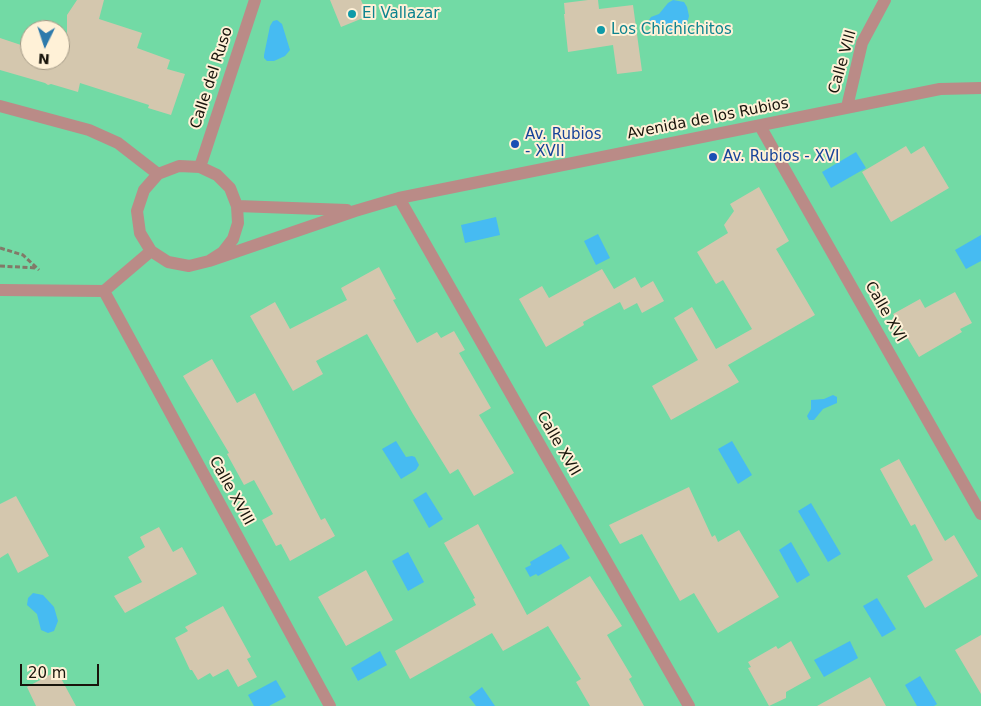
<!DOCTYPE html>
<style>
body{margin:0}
#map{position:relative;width:981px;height:706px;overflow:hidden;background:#f1e4ca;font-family:"DejaVu Sans",sans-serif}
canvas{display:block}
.north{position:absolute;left:20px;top:20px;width:50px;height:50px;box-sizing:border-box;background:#fff1d7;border:1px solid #a39986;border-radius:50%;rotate:184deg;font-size:14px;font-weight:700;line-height:20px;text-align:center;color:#19150c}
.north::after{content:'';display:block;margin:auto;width:18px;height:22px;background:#2d7aac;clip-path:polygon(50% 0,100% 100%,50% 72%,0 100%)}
.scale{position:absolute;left:20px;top:664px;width:79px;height:22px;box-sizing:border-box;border:2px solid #19150c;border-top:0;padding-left:6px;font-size:15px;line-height:18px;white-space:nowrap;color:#19150c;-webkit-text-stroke:4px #fff1d7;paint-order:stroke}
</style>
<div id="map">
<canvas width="981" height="706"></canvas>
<div class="north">N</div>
<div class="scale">20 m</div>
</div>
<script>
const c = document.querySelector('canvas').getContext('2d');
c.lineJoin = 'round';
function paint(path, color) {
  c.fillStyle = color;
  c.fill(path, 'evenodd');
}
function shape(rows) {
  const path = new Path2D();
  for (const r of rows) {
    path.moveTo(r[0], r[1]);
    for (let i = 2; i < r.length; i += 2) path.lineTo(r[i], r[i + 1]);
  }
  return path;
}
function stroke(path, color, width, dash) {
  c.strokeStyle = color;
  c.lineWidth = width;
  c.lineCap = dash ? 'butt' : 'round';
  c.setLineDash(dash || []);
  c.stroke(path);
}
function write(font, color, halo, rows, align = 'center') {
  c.font = font + ' "DejaVu Sans",sans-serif';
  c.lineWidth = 4;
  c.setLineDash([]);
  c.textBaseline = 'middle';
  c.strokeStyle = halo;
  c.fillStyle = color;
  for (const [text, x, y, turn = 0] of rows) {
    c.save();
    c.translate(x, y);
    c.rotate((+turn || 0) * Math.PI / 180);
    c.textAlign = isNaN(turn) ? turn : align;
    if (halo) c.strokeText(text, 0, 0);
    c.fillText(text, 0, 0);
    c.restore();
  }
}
paint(shape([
 [0,0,981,0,981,706,0,706],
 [30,30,60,30,60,60,30,60]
]), '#72daa5');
paint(shape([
 [673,0,684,2,687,7,689,16,686,28,677,33,672,33,662,25,654,27,650,26,649,20,651,17,659,14,668,3],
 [277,20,282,24,290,50,285,56,274,61,267,61,264,58,264,55,270,26,273,21],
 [856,152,866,168,831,188,822,172],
 [496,217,500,235,465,243,461,225],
 [598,234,610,258,596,265,584,241],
 [981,235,981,261,966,269,955,250],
 [833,395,837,397,837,403,823,409,814,420,809,420,807,416,811,409,811,400,824,399],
 [396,441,406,457,412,456,415,457,419,465,416,470,401,479,382,449],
 [732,441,752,475,738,484,718,449],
 [426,492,443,519,429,528,413,500],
 [811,503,841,554,828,562,798,511],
 [791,542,810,575,797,583,779,550],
 [561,544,570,558,538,576,536,574,530,577,525,568,531,565,530,562],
 [408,552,424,582,408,591,392,561],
 [33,593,43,595,54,607,58,621,54,631,48,633,41,630,37,614,27,605,28,598],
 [877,598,896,629,882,637,863,606],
 [850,641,858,658,824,677,814,660],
 [380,651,387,665,358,681,351,668],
 [920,676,937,704,934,706,917,706,905,685],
 [276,680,286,697,269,706,254,706,248,695],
 [482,687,495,706,476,706,469,697]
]), '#46bbf2');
paint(shape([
 [77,0,104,0,99,19,142,33,137,48,170,60,167,69,185,74,171,115,148,108,149,105,80,83,78,92,51,84,48,85,45,83,0,70,0,38,30,48,30,60,60,60,60,48,62,42,67,38,67,15],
 [330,0,361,0,368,16,341,27],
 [588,0,598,0,599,9,633,5,642,71,617,74,613,45,568,52,564,14,565,14,564,3],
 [906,146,911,154,924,146,949,188,891,222,862,172],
 [759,187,789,241,776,249,815,315,728,365,739,382,671,420,652,386,698,360,674,318,692,307,716,349,752,329,723,280,716,284,697,252,728,233,724,225,734,211,730,204],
 [379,267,396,299,393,300,417,343,437,332,441,338,454,331,465,350,459,353,491,408,479,415,514,473,474,496,458,469,450,474,413,414,367,334,316,361,323,374,293,391,250,316,275,302,290,329,347,300,341,288],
 [602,269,614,289,635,277,641,288,653,281,664,301,642,313,637,303,624,310,620,302,583,322,584,325,546,347,519,299,542,286,549,298],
 [955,292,972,323,960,329,962,332,919,357,893,314,920,299,925,308],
 [212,359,237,403,255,393,321,520,325,518,335,536,290,561,281,544,276,546,262,520,273,514,254,480,244,485,227,454,229,453,183,376],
 [899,459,945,541,954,535,978,576,925,608,907,576,933,560,915,524,911,526,880,469],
 [689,487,712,537,715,535,718,542,739,530,779,597,718,633,694,593,680,601,642,534,620,544,609,525],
 [16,496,49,556,18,573,8,553,0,558,0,504],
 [478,524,527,615,590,576,622,626,607,635,632,677,629,679,644,706,590,706,576,682,581,679,548,626,503,651,492,633,410,679,395,651,476,605,473,599,475,598,444,543],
 [159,527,173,552,182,547,197,574,125,613,114,596,142,582,128,557,145,547,140,537],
 [366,570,393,620,346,646,318,597],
 [223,606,251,657,247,659,257,677,238,687,228,669,213,677,210,673,198,680,192,670,190,670,175,638,188,631,185,627],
 [981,635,981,694,955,650],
 [791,641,811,678,786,692,786,698,769,706,748,668,751,667,748,662,776,646,778,649],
 [57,671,76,706,36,706,27,687],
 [870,677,886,706,817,706]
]), '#d4c7ae');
stroke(shape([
 [0,248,23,255,39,270],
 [0,266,37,268]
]), '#827968', 3, [5, 2.5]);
stroke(shape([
 [0,106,89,130,118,143,158,174],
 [847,107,862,43,885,0],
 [760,126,981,514],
 [200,167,255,0],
 [399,198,689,706],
 [237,206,347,210],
 [209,261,223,252,233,239,238,223,237,206,230,188,217,175,200,167,179,166,158,174,144,190,137,211,140,233,151,251,168,262,189,266,209,261,355,211,399,198,940,89,981,88],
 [0,290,104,291,151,251],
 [104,291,330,706]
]), '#ba8b87', 12);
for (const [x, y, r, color] of [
 [352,14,5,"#0f9aa8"],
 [601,30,5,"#0f9aa8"],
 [515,144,5,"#1a4fb4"],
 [713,157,5,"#1a4fb4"]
]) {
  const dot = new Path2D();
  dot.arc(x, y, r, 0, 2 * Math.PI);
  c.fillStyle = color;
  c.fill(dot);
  stroke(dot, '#fff1d7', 2);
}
write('15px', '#0d838f', '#fff1d7', [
 ["El Vallazar",362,14],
 ["Los Chichichitos",611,30]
], 'left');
write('15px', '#19150c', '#fff1d7', [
 ["Calle VIII",843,62,-74],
 ["Calle del Ruso",212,78,-72],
 ["Avenida de los Rubios",708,119,-11],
 ["Calle XVI",885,312,60],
 ["Calle XVII",558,444,60],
 ["Calle XVIII",231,491,61]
]);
write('15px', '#164399', '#fff1d7', [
 ["Av. Rubios",525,135],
 ["- XVII",525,152],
 ["Av. Rubios - XVI",723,157]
], 'left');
</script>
